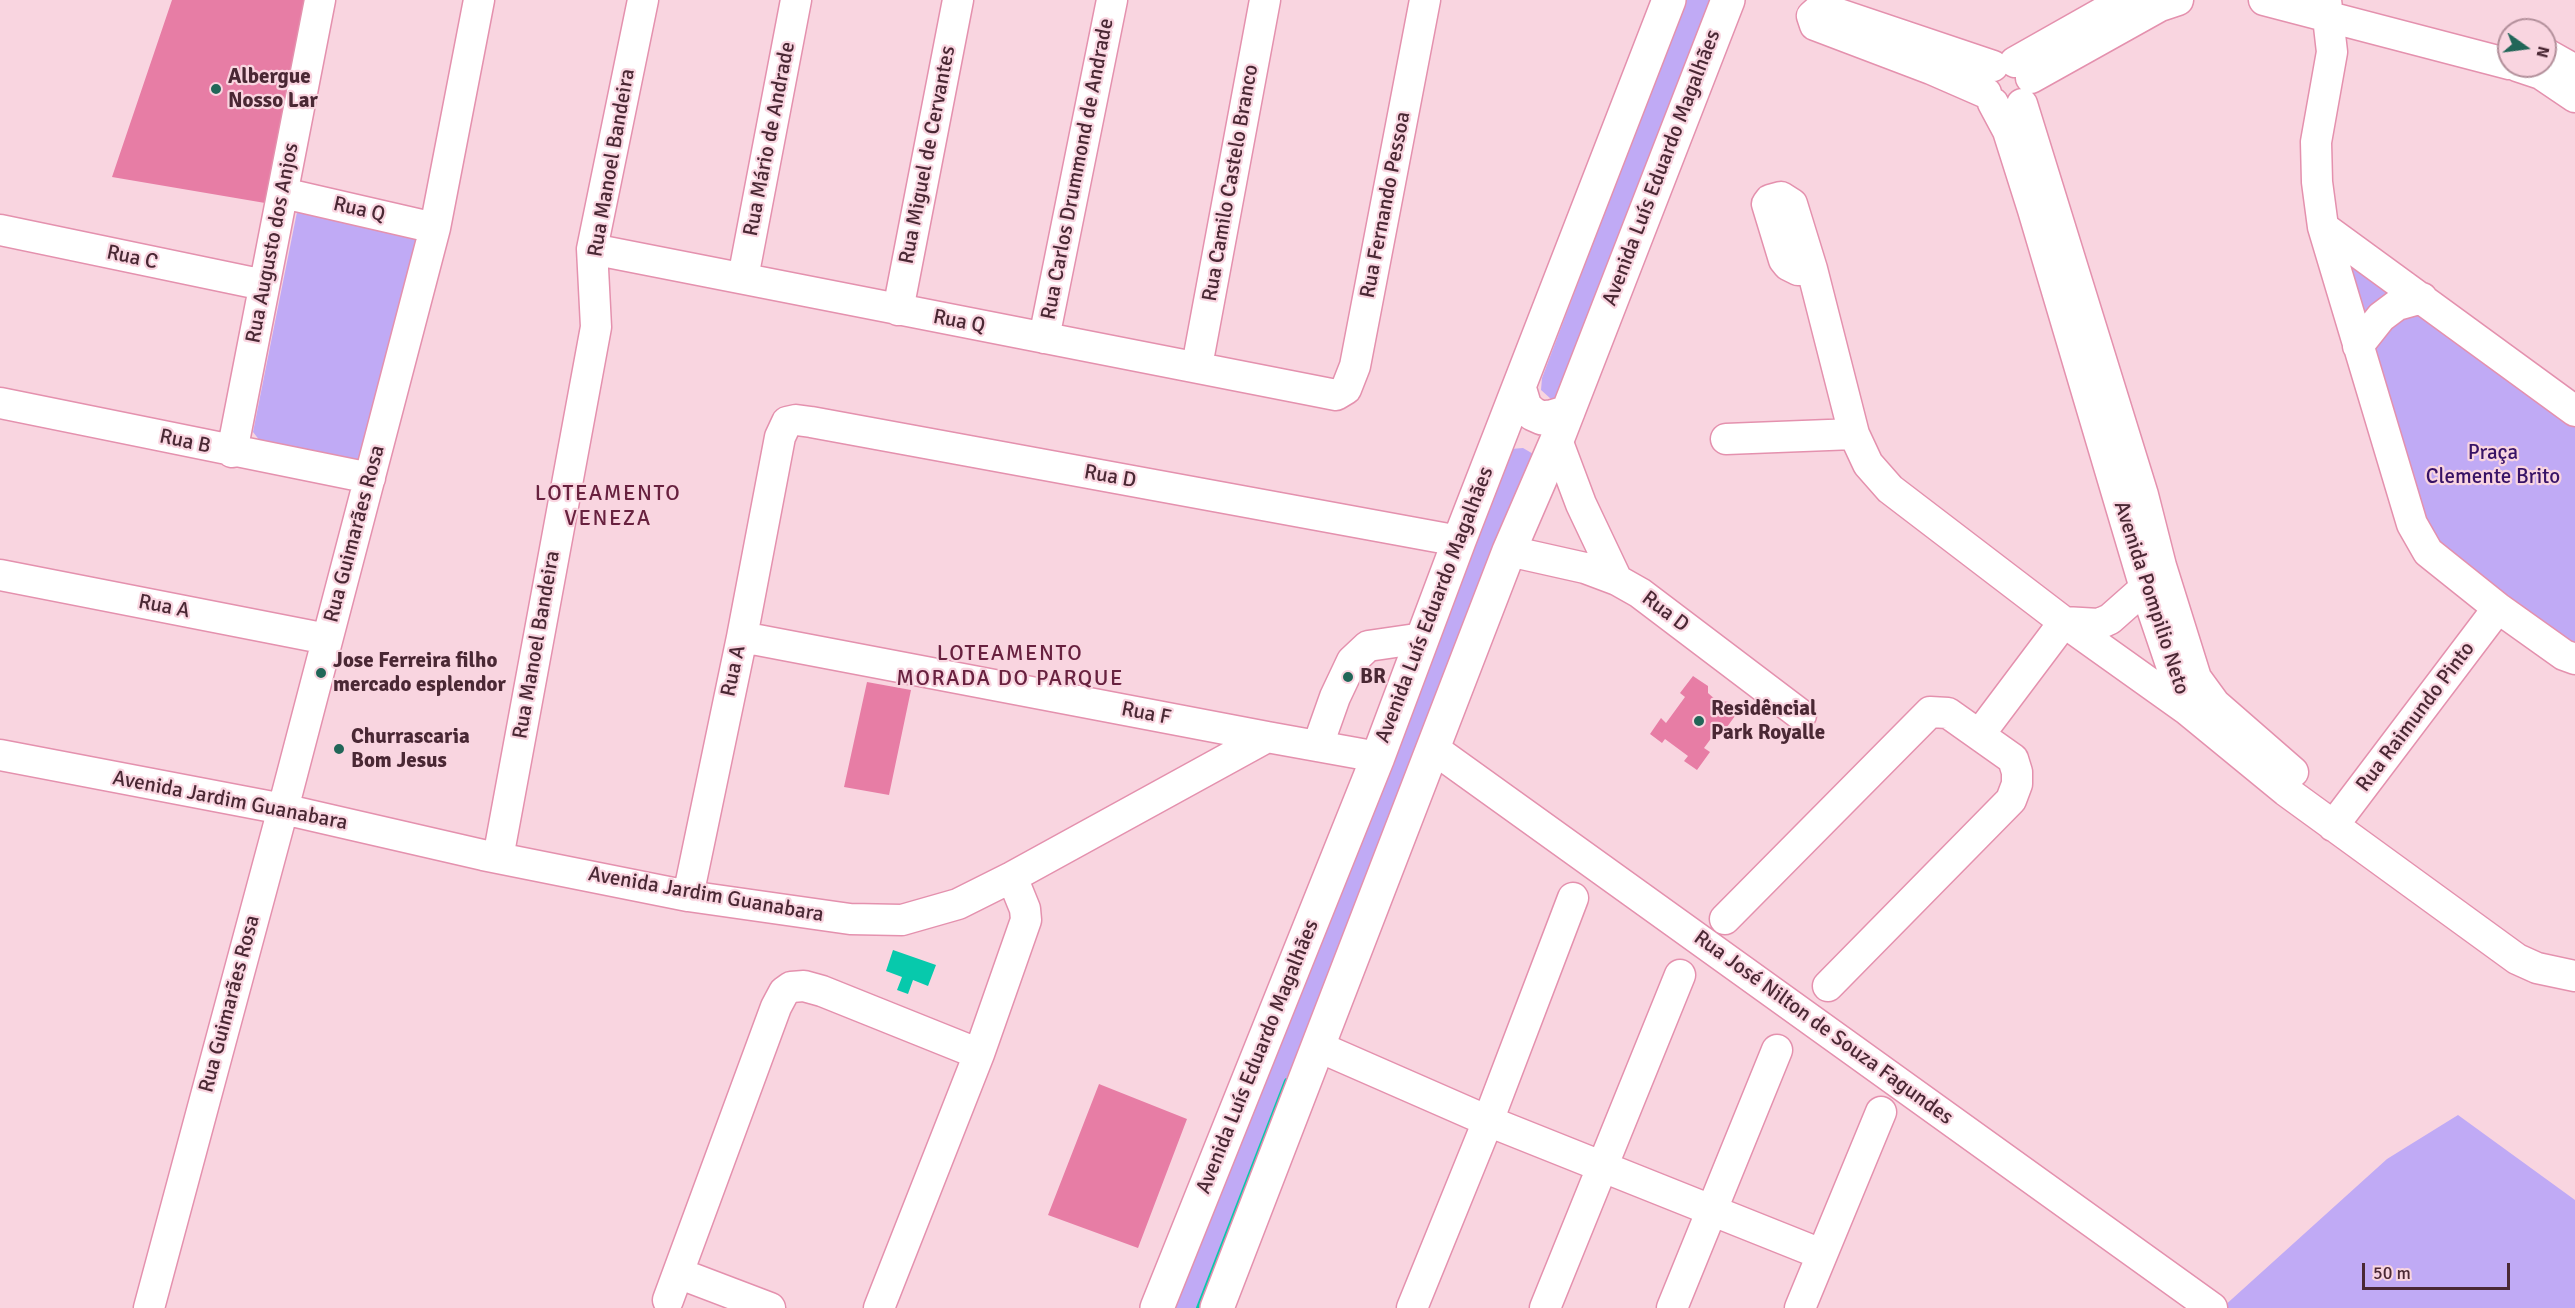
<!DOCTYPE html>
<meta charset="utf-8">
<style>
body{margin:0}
#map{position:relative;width:2575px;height:1308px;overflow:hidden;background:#f9d5e0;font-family:Signika,sans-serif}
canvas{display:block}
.north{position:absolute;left:2497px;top:18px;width:60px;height:60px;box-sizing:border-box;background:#f9d5e0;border:2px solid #b3909b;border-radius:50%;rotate:104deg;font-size:16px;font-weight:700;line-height:24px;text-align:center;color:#4a2834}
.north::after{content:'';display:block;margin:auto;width:21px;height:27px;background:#216658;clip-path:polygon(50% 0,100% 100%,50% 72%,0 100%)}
.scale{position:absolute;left:2362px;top:1263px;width:148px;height:27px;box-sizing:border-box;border:3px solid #4a2834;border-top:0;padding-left:8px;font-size:18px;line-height:21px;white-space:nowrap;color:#4a2834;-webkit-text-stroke:4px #f9d5e0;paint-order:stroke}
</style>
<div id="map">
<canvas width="2575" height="1308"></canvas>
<div class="north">N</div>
<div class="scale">50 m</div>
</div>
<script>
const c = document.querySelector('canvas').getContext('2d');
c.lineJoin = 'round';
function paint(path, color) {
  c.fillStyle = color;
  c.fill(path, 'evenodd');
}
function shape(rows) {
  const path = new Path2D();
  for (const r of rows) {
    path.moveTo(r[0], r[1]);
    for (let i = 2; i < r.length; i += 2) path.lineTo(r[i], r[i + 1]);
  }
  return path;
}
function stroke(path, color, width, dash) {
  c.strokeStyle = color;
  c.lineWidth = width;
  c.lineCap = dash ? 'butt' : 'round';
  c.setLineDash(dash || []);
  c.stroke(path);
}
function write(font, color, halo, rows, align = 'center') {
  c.font = font + ' Signika,sans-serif';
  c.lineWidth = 4.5;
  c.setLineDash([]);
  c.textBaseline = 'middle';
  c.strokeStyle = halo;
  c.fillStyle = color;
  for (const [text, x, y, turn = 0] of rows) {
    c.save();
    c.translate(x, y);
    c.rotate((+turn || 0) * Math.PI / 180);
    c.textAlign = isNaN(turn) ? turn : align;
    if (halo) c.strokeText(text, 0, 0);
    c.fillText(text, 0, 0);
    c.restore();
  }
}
paint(shape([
 [1685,0,1725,0,1557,398,1551,399,1541,390,1542,378],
 [298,207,425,228,368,456,358,462,260,441,253,432],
 [2348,258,2404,295,2367,323],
 [2425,313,2575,423,2575,649,2426,535,2375,345,2388,318],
 [1523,448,1535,455,1212,1308,1175,1308,1300,987,1457,594,1511,449],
 [2458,1115,2575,1200,2575,1308,2222,1308,2387,1159]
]), '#c0aaf5');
paint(shape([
 [893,950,936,965,928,986,913,980,908,994,897,990,902,977,886,971]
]), '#07c9ac');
stroke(shape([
 [1199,1308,1287,1081]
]), '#07c9ac', 6);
paint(shape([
 [172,0,307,0,271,204,112,177],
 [1693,676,1708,686,1708,693,1717,701,1730,702,1740,709,1727,727,1721,725,1704,748,1710,752,1697,770,1684,761,1688,756,1665,739,1662,743,1650,734,1661,718,1666,723,1685,697,1680,693],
 [867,682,911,690,889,795,844,787],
 [1099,1084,1187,1119,1138,1248,1048,1215]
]), '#e77da5');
const minor = shape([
 [2264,0,2509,64],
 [2326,0,2332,52,2316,142,2317,182,2323,227,2412,524,2428,552,2498,608,2564,655,2575,659],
 [2545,53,2575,70],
 [2015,62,2125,0],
 [2517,66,2541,74,2575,97],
 [2031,78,2160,6,2178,0],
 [1986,93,1931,69,1815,25,1812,16,1821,8,1993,66],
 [1993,103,2008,131,2033,210,2145,588,2186,709,2286,791,2517,959,2537,968,2575,976],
 [2022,104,2143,495,2161,566,2196,678,2215,704,2293,772],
 [283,193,435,228],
 [2323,227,2575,411],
 [0,230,264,285],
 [592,249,1336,395,1346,389,1355,366,1425,0],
 [1812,269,1798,270,1788,265,1784,260,1767,204,1770,200,1781,197,1792,204,1812,269,1854,434,1868,464,1890,489,2064,622,2099,624,2110,619,2145,588,2156,573],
 [743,278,796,0],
 [898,310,958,0],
 [1044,338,1112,0],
 [2358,346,2381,317,2397,305,2422,298],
 [1197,366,1265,0],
 [0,403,370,478],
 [1726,439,1854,434],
 [1557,440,1581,504,1617,580],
 [232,452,320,0],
 [1509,551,1585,568,1617,580,1640,593,1801,715],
 [0,575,327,639],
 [742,637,1267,737],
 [1979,735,2064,622,2186,709],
 [1318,745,1335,697,1352,661,1368,646,1423,638],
 [1434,749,2212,1308],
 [0,755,283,809,483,855,688,896,850,919,902,920,958,904,1012,877,1267,737,1378,757],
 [2333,826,2498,608],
 [498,858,596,327,592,249,643,0],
 [688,896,742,637,780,437,787,422,796,420,811,422,1459,541],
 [1725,919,1930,712,1948,713,2013,759,2017,772,2017,784,2011,800,1828,986],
 [1319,1047,1488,1121,1821,1254],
 [678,1273,770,1308],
 [668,1300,776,1007,784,992,791,987,804,986,822,991,979,1054],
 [149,1308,283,809,435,228,479,0],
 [879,1308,979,1054,1026,920,1025,909,1012,877],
 [1412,1308,1488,1121,1573,898],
 [1545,1308,1680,975],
 [1672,1308,1777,1050],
 [1800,1308,1881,1112]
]);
const major = shape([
 [1519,387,1525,407,1533,414,1542,418,1551,417,1568,412],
 [1157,1308,1378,757,1459,541,1669,0],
 [1217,1308,1509,551,1557,440,1728,0]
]);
stroke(minor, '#e491ae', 33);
stroke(major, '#e491ae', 36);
stroke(minor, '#fff', 30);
stroke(major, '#fff', 33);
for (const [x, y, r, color] of [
 [216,89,6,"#216658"],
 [321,673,6,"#216658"],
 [1348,677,6,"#216658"],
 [1699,721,6,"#216658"],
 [339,749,6,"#216658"]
]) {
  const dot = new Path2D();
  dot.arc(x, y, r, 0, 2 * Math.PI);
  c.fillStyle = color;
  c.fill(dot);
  stroke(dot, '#f9d5e0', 2);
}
write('bold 21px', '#4a2834', '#f9d5e0', [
 ["Albergue",228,77],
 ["Nosso Lar",228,101],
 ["Jose Ferreira filho",333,661],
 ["mercado esplendor",333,685],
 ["BR",1360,677],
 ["Residêncial",1711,709],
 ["Park Royalle",1711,733],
 ["Churrascaria",351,737],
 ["Bom Jesus",351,761]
], 'left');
write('21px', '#4a2834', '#f9d5e0', [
 ["Rua Mário de Andrade",770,139,-79],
 ["Rua Miguel de Cervantes",928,155,-79],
 ["Rua Manoel Bandeira",612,163,-80],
 ["Avenida Luís Eduardo Magalhães",1662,168,-69],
 ["Rua Carlos Drummond de Andrade",1078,169,-79],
 ["Rua Camilo Castelo Branco",1231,183,-80],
 ["Rua Fernando Pessoa",1386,205,-79],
 ["Rua Q",359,210,13],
 ["Rua Augusto dos Anjos",273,243,-79],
 ["Rua C",132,258,12],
 ["Rua Q",959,322,11],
 ["Rua B",185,442,12],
 ["Rua D",1110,477,10],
 ["Rua Guimarães Rosa",355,534,-75],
 ["Avenida Pompilio Neto",2151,598,72],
 ["Avenida Luís Eduardo Magalhães",1435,605,-69],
 ["Rua A",164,607,11],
 ["Rua D",1665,612,37],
 ["Rua Manoel Bandeira",537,645,-80],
 ["Rua A",734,671,-78],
 ["Rua F",1146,714,11],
 ["Rua Raimundo Pinto",2416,717,-53],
 ["Avenida Jardim Guanabara",230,801,11],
 ["Avenida Jardim Guanabara",706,895,10],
 ["Rua Guimarães Rosa",230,1004,-75],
 ["Rua José Nilton de Souza Fagundes",1823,1028,36],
 ["Avenida Luís Eduardo Magalhães",1258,1057,-68]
]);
write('21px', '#371266', '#f9d5e0', [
 ["Praça",2493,453],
 ["Clemente Brito",2493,477]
]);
c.letterSpacing = '1.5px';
write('22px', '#68213f', '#f9d5e0', [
 ["LOTEAMENTO",608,494],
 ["VENEZA",608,519],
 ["LOTEAMENTO",1010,654],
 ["MORADA DO PARQUE",1010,679]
]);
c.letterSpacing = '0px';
</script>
